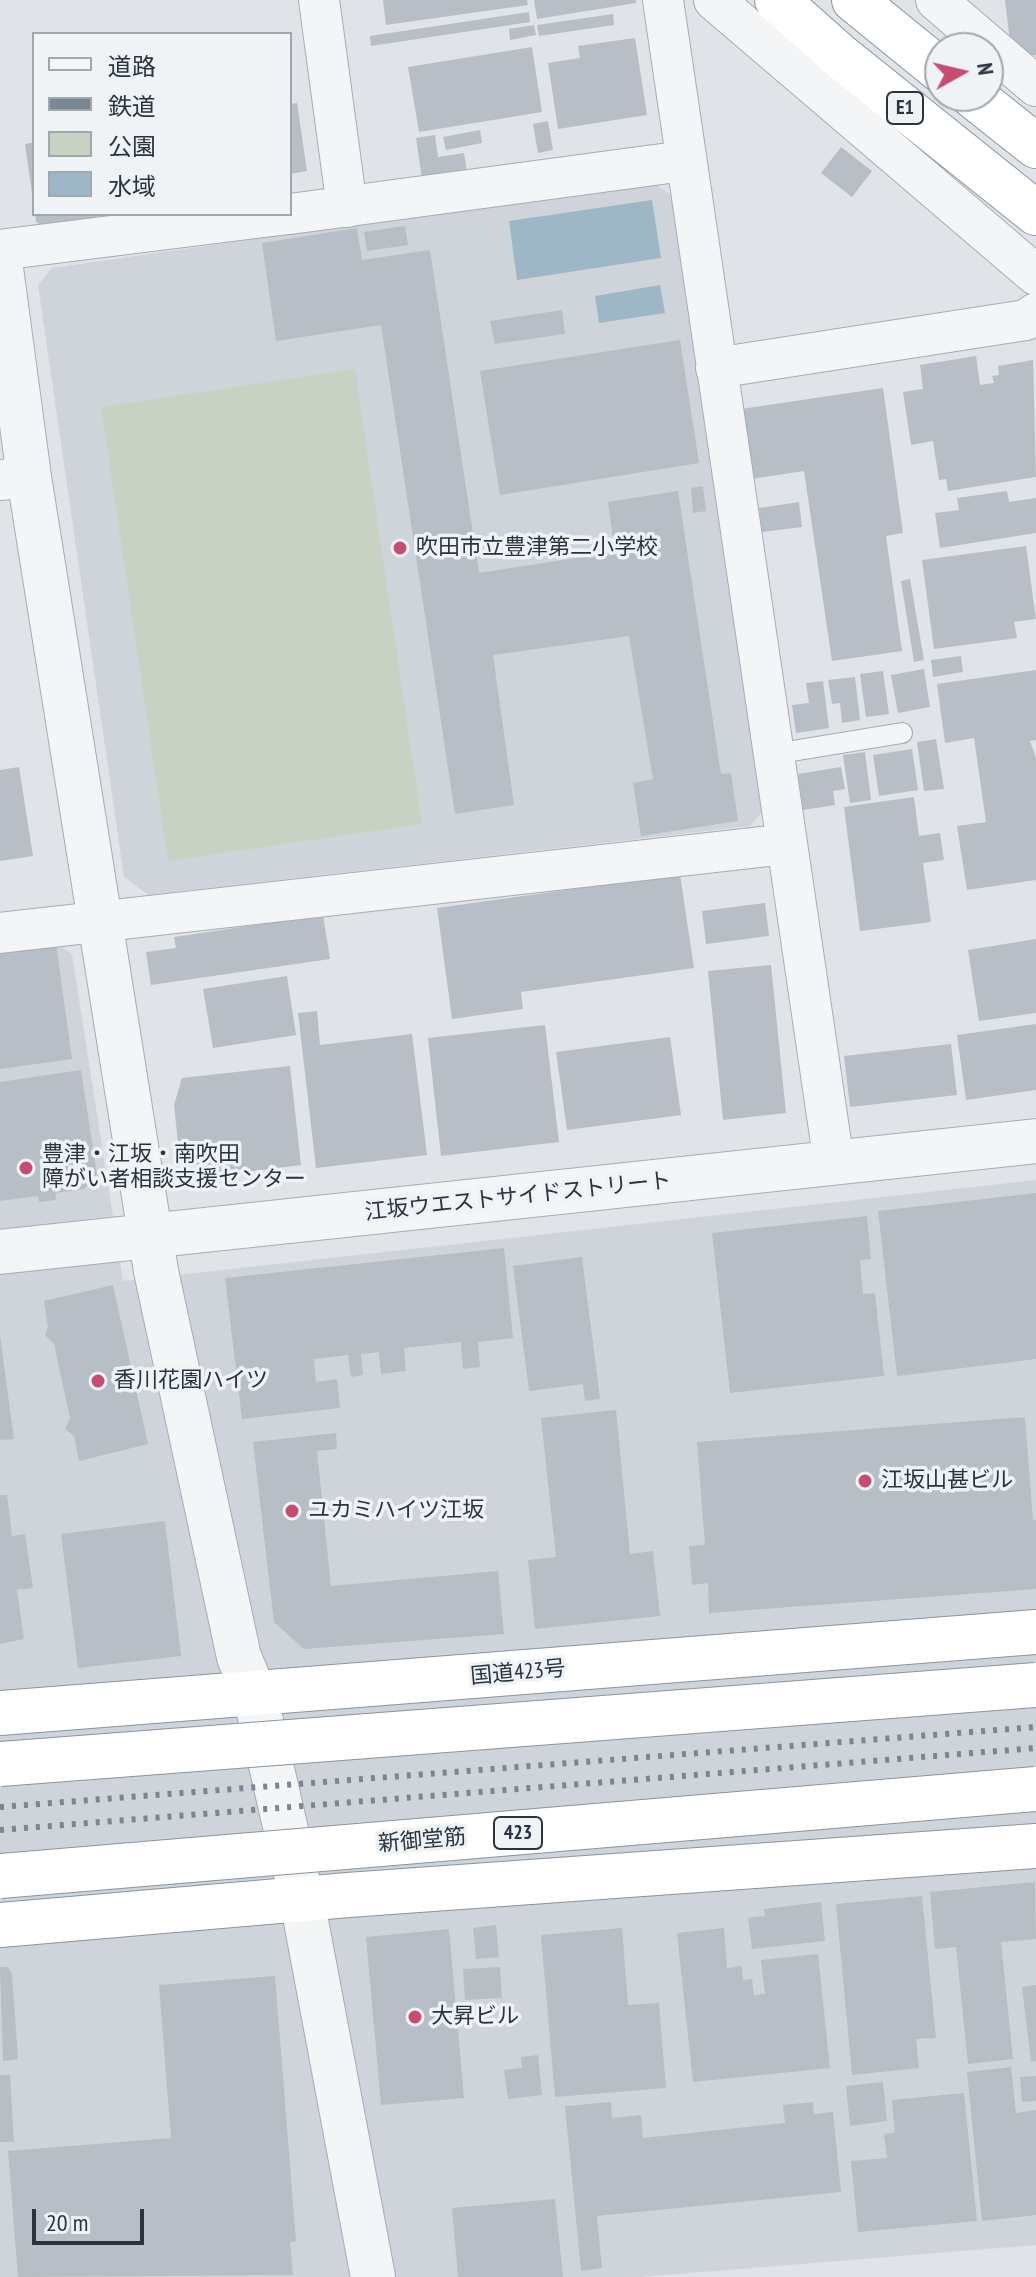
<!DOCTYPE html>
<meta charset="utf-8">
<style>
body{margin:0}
#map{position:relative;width:1036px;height:2277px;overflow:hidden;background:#e0e4e8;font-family:"PT Sans Narrow","Noto Sans JP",sans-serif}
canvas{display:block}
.legend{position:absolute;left:32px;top:32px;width:260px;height:184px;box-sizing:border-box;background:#eff3f6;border:2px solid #a0a7ad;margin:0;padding:10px 14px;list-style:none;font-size:24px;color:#2a343f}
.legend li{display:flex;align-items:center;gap:16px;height:40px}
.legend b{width:40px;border:2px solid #a0a7ad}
.north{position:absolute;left:924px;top:32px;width:80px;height:80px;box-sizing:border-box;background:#eff3f6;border:2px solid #a0a7ad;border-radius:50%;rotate:82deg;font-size:22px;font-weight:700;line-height:32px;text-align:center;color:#2a343f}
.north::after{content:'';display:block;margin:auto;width:28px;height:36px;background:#c64c70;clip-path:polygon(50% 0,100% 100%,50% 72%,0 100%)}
.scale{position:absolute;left:32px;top:2209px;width:112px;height:36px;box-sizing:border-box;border:4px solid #2a343f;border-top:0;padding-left:10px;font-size:24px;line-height:28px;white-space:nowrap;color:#2a343f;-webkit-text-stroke:6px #eff3f6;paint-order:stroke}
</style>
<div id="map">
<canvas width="1036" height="2277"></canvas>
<ul class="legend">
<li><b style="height:10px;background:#f3f5f7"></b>道路</li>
<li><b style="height:10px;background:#7a8691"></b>鉄道</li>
<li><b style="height:22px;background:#c8d2c2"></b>公園</li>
<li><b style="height:22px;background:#9db7c6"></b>水域</li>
</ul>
<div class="north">N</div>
<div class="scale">20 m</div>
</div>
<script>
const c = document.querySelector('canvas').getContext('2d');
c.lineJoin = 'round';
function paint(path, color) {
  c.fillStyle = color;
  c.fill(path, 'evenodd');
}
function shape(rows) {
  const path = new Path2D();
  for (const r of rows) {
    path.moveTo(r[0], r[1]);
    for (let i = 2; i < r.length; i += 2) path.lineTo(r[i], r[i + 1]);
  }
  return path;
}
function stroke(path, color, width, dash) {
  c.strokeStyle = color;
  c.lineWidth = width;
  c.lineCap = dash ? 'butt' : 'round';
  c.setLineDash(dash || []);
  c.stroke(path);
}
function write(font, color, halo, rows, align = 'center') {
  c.font = font + ' "PT Sans Narrow","Noto Sans JP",sans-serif';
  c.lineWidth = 7;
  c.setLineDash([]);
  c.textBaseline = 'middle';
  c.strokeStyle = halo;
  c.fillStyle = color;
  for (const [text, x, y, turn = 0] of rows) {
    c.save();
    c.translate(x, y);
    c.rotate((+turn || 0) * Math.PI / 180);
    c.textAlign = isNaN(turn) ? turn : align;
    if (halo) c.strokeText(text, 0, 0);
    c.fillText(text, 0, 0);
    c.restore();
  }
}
paint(shape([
 [651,182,672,195,763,811,750,826,148,895,124,877,38,285,52,268],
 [52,940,72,954,123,1281,1036,1180,1036,2245,641,2277,0,2277,0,946]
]), '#ced4da');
paint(shape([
 [355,369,422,824,168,861,101,407]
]), '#c8d2c2');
paint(shape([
 [652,200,661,258,517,280,509,221],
 [660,285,665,313,599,323,595,296]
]), '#9db7c6');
paint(shape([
 [383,0,527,0,528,5,386,25],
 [534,0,636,0,636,3,537,19],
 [1005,0,1036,0,1036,55,1027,56,1010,42],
 [529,12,530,22,371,46,370,36],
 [613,14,614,25,539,36,537,25],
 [534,25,536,35,510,40,509,29],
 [635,38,647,115,558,129,548,63,580,58,578,46],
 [532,47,542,112,419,132,408,67],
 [297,103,307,171,290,174,290,104],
 [548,121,553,150,538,153,533,124],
 [480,130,482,143,446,150,443,137],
 [435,135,438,157,464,153,467,172,422,179,416,138],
 [34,142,34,194,32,194,25,144],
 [841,147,872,171,852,197,821,173],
 [35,214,97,214,98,221,47,229,36,222],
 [405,226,408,245,367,251,364,232],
 [357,228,362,260,430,250,479,573,615,552,608,502,678,491,721,774,731,773,738,821,641,836,633,783,653,779,629,636,493,655,514,805,455,814,381,325,276,341,262,243],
 [562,310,565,334,495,344,490,321],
 [680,340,699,463,500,495,480,371],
 [976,356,980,385,994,383,992,376,999,375,998,366,1033,360,1036,477,948,491,946,479,939,480,933,441,911,445,903,392,923,389,920,365],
 [883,388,903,533,886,536,902,651,832,661,804,471,751,479,741,409],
 [703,486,706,511,693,513,691,488],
 [1007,491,1009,502,1036,498,1036,533,940,548,935,513,959,510,957,498],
 [799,502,802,527,762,532,759,508],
 [1026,546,1036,619,1014,622,1017,638,934,649,922,560],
 [910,579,924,660,914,662,901,581],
 [961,656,963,672,933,677,931,660],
 [924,669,930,707,898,713,891,675],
 [1036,670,1036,740,1030,741,1036,758,1036,880,967,890,957,826,986,822,974,738,945,743,937,684],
 [883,671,889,714,866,717,860,674],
 [855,677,860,720,842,723,840,703,832,704,828,680],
 [823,681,829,728,796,733,792,705,809,703,806,683],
 [936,739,944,789,924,791,917,742],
 [912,749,918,790,879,796,873,755],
 [865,752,871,800,850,803,843,755],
 [19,767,33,856,0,861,0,770],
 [841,767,845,789,833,791,835,805,803,810,798,774],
 [914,797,919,836,940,833,944,860,923,863,931,922,860,931,844,807],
 [680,874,694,968,521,992,523,1009,452,1019,437,908],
 [765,903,769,936,706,944,702,911],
 [323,915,330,959,151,985,146,952,176,948,174,937],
 [1036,939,1036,1013,979,1021,968,950],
 [56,943,72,1059,0,1069,0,950],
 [771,965,786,1113,723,1120,708,971],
 [287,976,296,1035,213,1048,203,989],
 [317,1011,320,1045,412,1034,427,1155,316,1168,298,1013],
 [1036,1024,1036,1090,966,1100,957,1035],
 [545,1025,559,1142,441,1156,428,1038],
 [670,1037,681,1115,567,1130,556,1052],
 [951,1044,957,1095,850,1107,844,1056],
 [290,1066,301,1165,198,1178,193,1142,178,1143,174,1105,182,1078],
 [81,1070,97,1175,84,1189,55,1193,56,1200,39,1202,38,1196,0,1201,0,1082],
 [1036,1193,1036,1359,897,1376,878,1211],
 [867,1216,871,1259,860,1260,863,1294,875,1293,884,1376,730,1393,712,1233],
 [504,1248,513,1338,478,1342,480,1367,463,1369,461,1342,404,1348,406,1371,381,1374,379,1352,361,1354,363,1375,351,1377,348,1355,314,1359,316,1382,337,1379,340,1408,242,1419,225,1278],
 [582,1257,600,1399,585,1401,583,1384,529,1391,513,1266],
 [113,1285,148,1444,79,1461,74,1436,65,1429,70,1418,54,1344,45,1335,48,1327,44,1301],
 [0,1336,14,1439,0,1440],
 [616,1410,630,1554,653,1551,660,1616,535,1629,528,1560,556,1557,541,1418],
 [1025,1417,1033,1520,1036,1520,1036,1589,709,1613,708,1583,692,1585,689,1546,705,1545,697,1442],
 [336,1433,337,1449,317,1451,331,1586,498,1571,504,1634,304,1649,274,1622,253,1442],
 [0,1495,7,1495,12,1536,25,1534,33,1588,17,1590,24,1639,0,1644],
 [165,1521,181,1656,78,1668,61,1534],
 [1035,1882,1036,1939,1001,1942,1013,2059,968,2064,956,1947,935,1949,930,1892],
 [922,1896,936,2038,916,2039,919,2068,852,2075,836,1904],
 [821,1902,825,1941,752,1949,748,1918,765,1916,764,1909],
 [496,1925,499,1957,476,1959,473,1928],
 [622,1928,628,2005,659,2003,666,2088,555,2097,541,1935],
 [724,1928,727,1968,742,1966,743,1980,752,1979,754,1995,765,1994,761,1960,818,1954,830,2068,693,2082,677,1933],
 [449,1929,464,2098,381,2105,366,1937],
 [0,1967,8,1967,12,1974,18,2059,3,2061],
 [500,1967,502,1998,465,2000,463,1969],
 [275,1976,296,2241,290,2242,293,2275,18,2277,8,2151,171,2138,159,1985],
 [1036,1985,1036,2061,1031,2062,1022,1987],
 [538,2055,542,2095,508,2099,504,2070,522,2068,521,2057],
 [1011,2067,1016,2113,1036,2110,1036,2215,982,2221,967,2072],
 [0,2075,10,2075,14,2142,0,2142],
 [1036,2076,1036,2101,1022,2102,1020,2077],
 [883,2082,887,2121,850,2126,846,2086],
 [964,2093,977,2221,858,2232,851,2161,887,2158,884,2134,895,2133,892,2100],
 [611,2102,612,2118,641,2115,643,2138,785,2123,783,2105,813,2102,814,2114,833,2112,841,2192,597,2216,602,2268,581,2271,565,2106],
 [555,2199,563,2277,458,2277,452,2208]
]), '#b8bec5');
const service = shape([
 [774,754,902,733]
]);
const minor = shape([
 [319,0,347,207],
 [663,0,834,1163],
 [714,0,1036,275],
 [936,0,1036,86],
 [290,214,684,161],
 [0,250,288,214],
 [716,368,1026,320,1036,313],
 [0,480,29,477],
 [0,933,787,844]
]);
const tertiary = shape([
 [0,261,29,477,156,1271,239,1657,255,1695,302,1900,373,2277],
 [0,1252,1036,1141]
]);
const trunk = shape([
 [0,1713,1036,1632],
 [0,1925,348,1895,1036,1846]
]);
const motorway = shape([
 [777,0,840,56,1036,213],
 [854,0,940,70],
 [973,96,1036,146]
]);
stroke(service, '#a6acb2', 22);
stroke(minor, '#a6acb2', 42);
stroke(tertiary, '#a6acb2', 46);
stroke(trunk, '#88949e', 46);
stroke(motorway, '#88949e', 46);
stroke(service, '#f3f5f7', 20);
stroke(minor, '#f3f5f7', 40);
stroke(tertiary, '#f3f5f7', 44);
stroke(trunk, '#fff', 44);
stroke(motorway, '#fff', 44);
stroke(shape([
 [0,1807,1036,1727],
 [0,1830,1036,1748]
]), '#7a8691', 6, [4, 8]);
const trunkBridge = shape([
 [0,1764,1036,1685],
 [0,1876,1036,1789]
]);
stroke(trunkBridge, '#88949e', 46, []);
stroke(trunkBridge, '#fff', 44);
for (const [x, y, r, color] of [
 [400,548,8,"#c64c70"],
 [26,1168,8,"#c64c70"],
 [98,1381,8,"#c64c70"],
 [865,1481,8,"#c64c70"],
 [292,1511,8,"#c64c70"],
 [415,2017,8,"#c64c70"]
]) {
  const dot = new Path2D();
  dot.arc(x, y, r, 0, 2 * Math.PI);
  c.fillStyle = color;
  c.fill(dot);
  stroke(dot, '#eff3f6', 3);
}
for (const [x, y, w] of [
 [905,108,36],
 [518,1833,48]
]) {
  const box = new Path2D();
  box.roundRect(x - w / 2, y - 16, w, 32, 6);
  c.fillStyle = '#eff3f6';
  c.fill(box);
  stroke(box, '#2a343f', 2);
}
write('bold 20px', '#2a343f', null, [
 ["E1",905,108],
 ["423",518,1833]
]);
write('22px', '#2a343f', '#eff3f6', [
 ["吹田市立豊津第二小学校",416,548],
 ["豊津・江坂・南吹田",42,1155],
 ["障がい者相談支援センター",42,1180],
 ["香川花園ハイツ",114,1381],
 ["江坂山甚ビル",881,1481],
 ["ユカミハイツ江坂",308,1511],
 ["大昇ビル",431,2017]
], 'left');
write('22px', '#2a343f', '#eff3f6', [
 ["江坂ウエストサイドストリート",518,1197,-6],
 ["国道423号",518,1673,-5],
 ["新御堂筋",422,1841,-5]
]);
</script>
